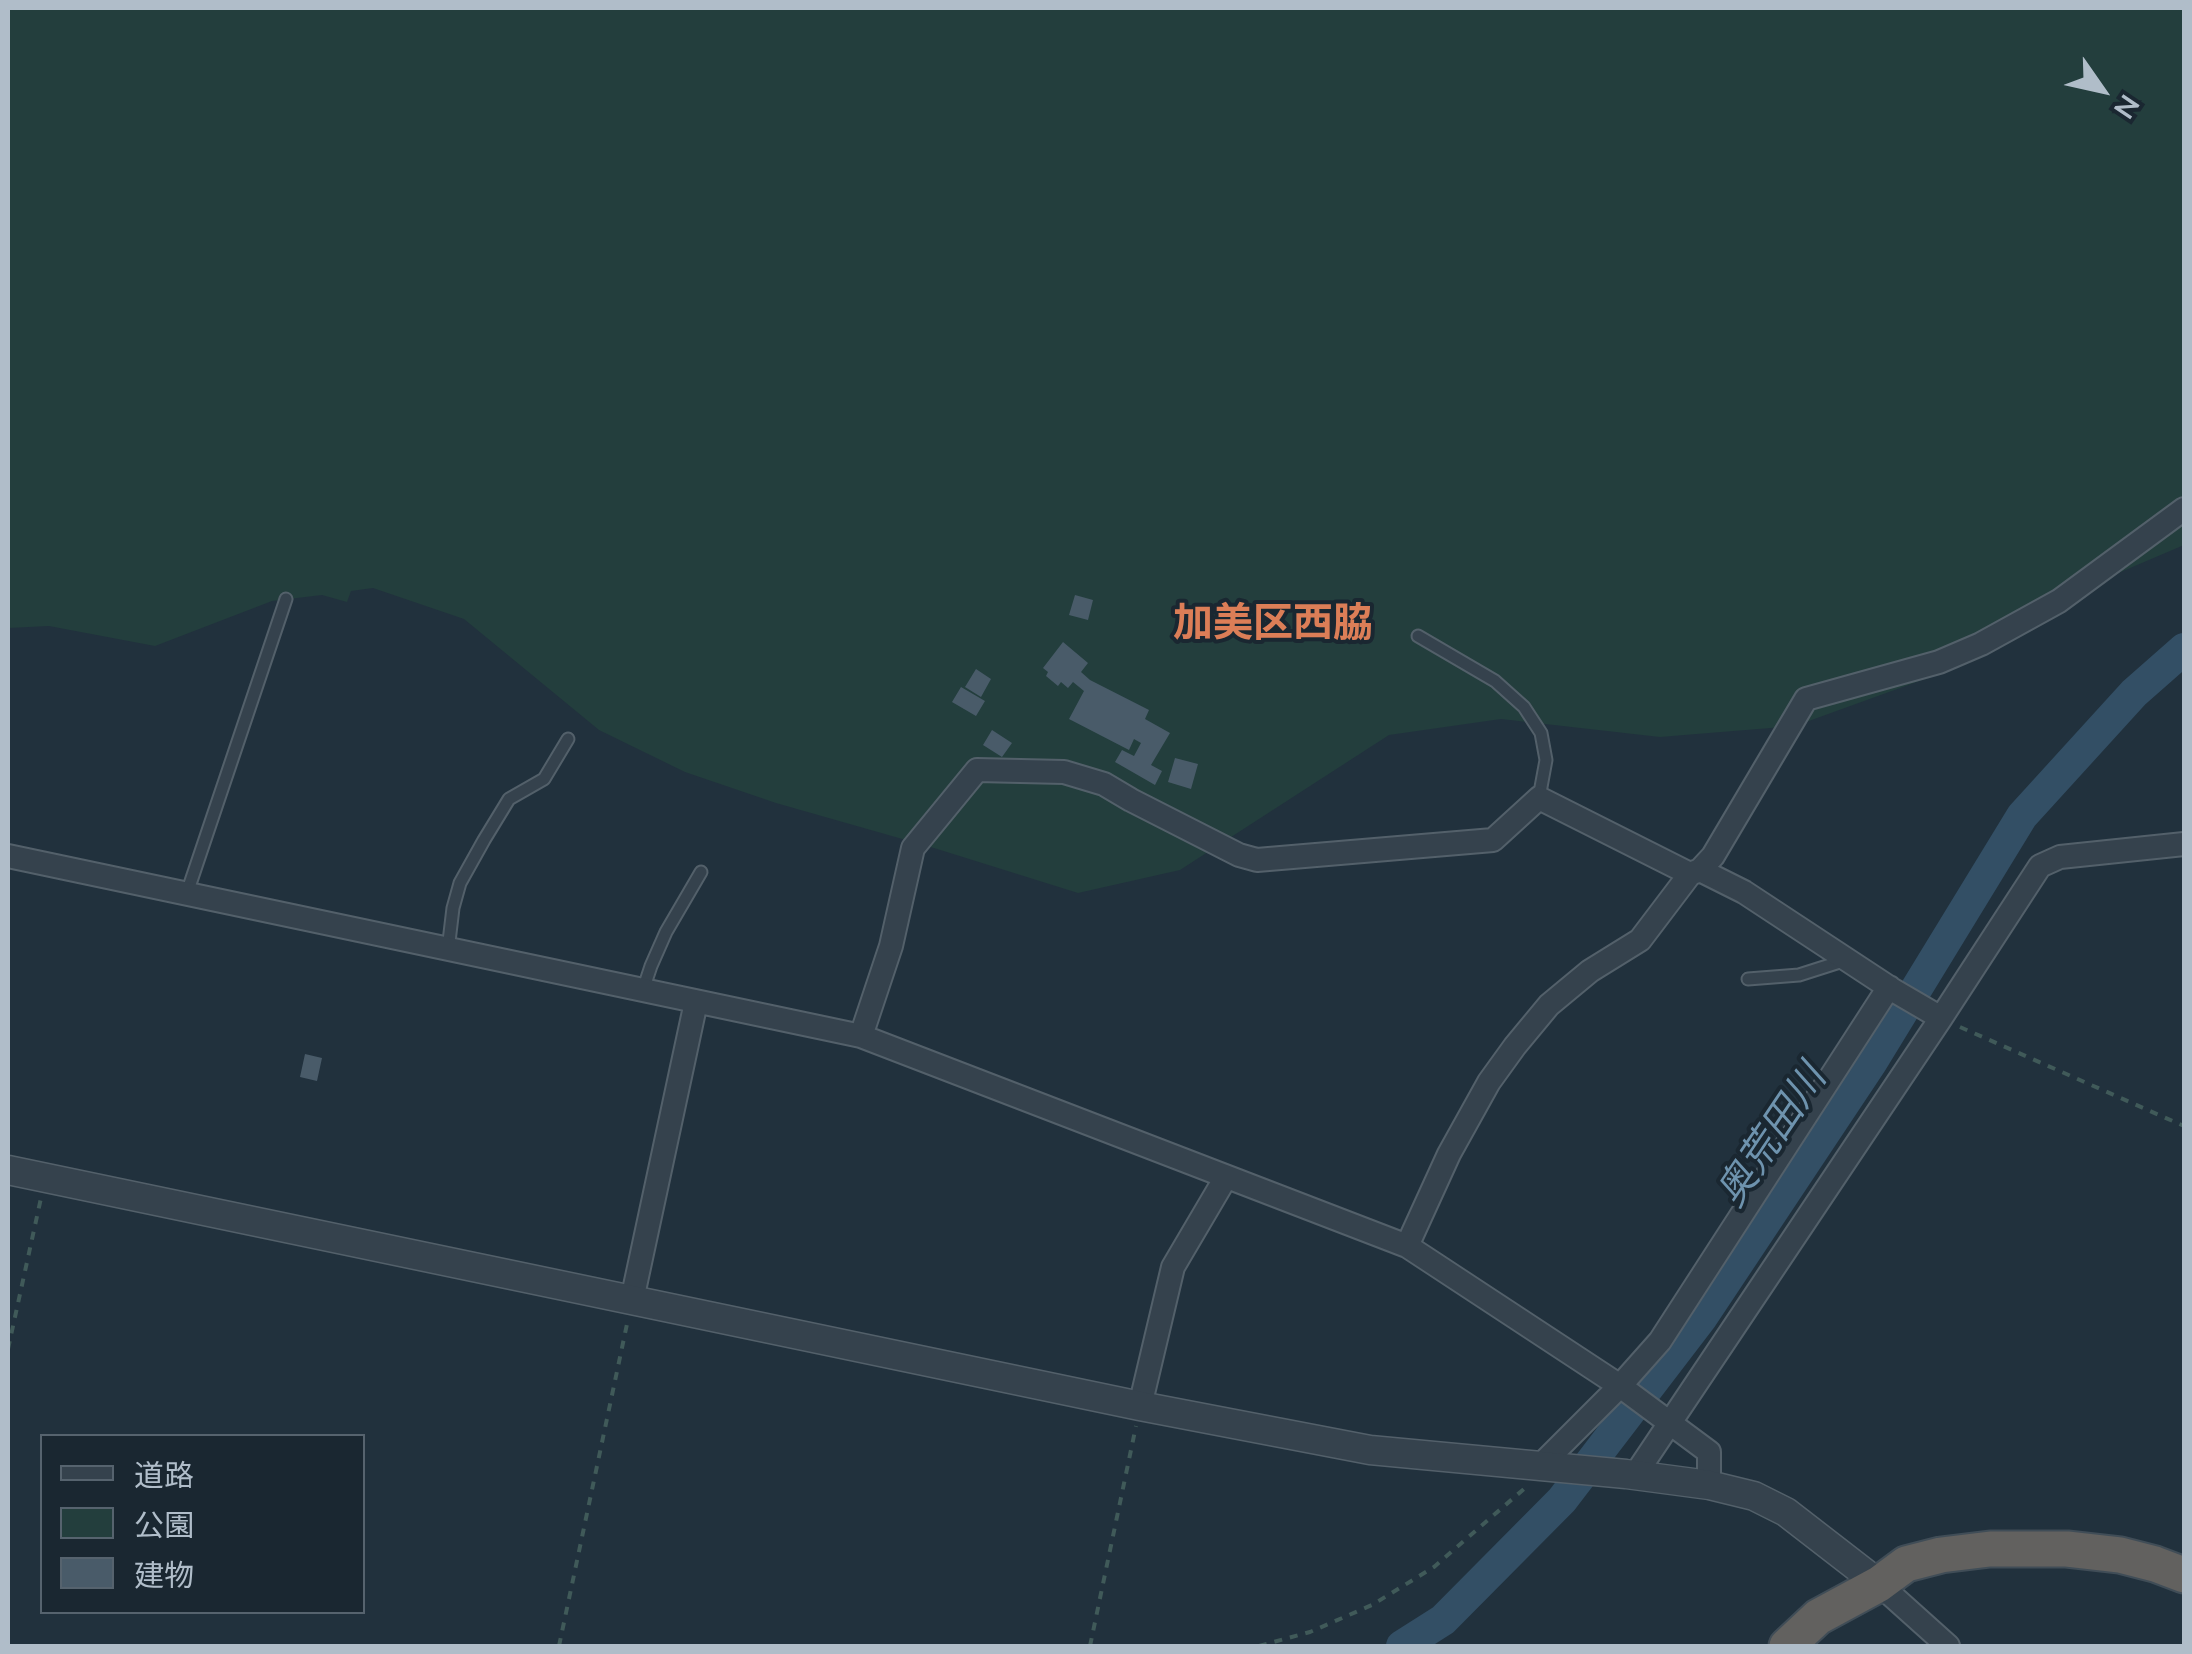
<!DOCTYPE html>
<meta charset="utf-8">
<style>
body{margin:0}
#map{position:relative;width:2192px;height:1654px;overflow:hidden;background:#21313d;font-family:Mulish,"Noto Sans JP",sans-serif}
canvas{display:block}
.frame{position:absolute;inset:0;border:10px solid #b0bdc9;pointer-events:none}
.legend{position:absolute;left:40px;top:1434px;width:325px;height:180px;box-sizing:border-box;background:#1a2731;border:2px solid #56636e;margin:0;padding:12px 18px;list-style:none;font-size:30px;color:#b0bdc9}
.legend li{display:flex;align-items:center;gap:20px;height:50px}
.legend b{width:50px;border:2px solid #56636e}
.north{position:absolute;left:2052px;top:40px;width:100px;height:100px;-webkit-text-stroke:8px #1a2731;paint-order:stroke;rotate:124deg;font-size:28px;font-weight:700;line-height:40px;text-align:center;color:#b0bdc9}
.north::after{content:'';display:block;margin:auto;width:35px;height:45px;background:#b0bdc9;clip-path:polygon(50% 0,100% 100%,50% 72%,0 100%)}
</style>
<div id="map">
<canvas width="2192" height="1654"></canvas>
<div class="frame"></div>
<ul class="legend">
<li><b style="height:12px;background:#35424d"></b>道路</li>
<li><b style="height:28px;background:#233e3d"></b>公園</li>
<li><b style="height:28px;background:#495b69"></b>建物</li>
</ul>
<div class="north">N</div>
</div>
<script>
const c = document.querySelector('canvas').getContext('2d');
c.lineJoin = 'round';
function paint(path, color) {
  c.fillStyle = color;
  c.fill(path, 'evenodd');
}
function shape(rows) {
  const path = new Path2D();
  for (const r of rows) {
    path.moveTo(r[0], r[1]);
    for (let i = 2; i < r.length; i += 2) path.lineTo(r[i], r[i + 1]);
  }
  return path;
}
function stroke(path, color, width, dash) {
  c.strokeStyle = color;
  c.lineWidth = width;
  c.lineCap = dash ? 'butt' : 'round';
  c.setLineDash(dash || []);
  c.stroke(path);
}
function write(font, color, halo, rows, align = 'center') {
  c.font = font + ' Mulish,"Noto Sans JP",sans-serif';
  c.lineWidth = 8;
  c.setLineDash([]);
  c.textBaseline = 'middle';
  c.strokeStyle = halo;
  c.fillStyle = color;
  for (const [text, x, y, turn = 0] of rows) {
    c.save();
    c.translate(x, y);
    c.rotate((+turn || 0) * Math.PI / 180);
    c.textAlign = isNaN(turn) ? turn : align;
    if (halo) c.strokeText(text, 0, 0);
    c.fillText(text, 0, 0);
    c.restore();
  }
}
paint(shape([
 [8,8,2184,8,2184,545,2102,580,1958,667,1795,726,1660,737,1501,719,1389,735,1180,870,1078,893,934,848,776,803,685,772,599,730,464,619,373,588,351,591,347,602,322,595,272,601,155,646,49,626,8,628]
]), '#233e3d');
stroke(shape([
 [1402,1646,1443,1620,1562,1500,1702,1317,1871,1063,2022,816,2134,693,2184,649]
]), '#334f65', 32);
paint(shape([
 [1075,595,1093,600,1088,620,1069,615],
 [1063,642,1088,663,1081,672,1090,680,1149,710,1145,719,1170,733,1151,765,1162,771,1155,785,1115,762,1122,750,1134,756,1141,743,1134,739,1129,750,1069,719,1084,691,1073,682,1068,688,1061,682,1058,686,1046,676,1048,672,1043,668],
 [976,669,991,679,981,697,965,687],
 [961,687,985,701,976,716,952,702],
 [992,730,1012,743,1002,757,983,745],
 [1175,758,1198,764,1191,789,1168,782],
 [305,1054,322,1058,317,1081,300,1077]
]), '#495b69');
const service = shape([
 [1418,636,1495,681,1524,707,1541,733,1546,760,1539,798],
 [187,893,286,599],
 [448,950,453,908,460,883,484,840,509,799,544,779,568,739],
 [1748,979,1799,975,1846,960],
 [643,990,651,966,666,932,701,872]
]);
const minor = shape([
 [8,856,861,1036,1407,1246,1620,1386,1709,1452,1709,1485],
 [1700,870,1744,892,1893,990,1941,1018],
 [861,1036,891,946,913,848,977,770,1064,772,1104,784,1131,800,1239,855,1257,860,1493,840,1539,798,1690,874],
 [1407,1246,1449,1154,1489,1082,1515,1046,1549,1005,1590,971,1640,940,1690,874,1700,870,1713,856,1806,699,1939,662,1981,644,2059,601,2184,509],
 [632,1300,696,1002],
 [1140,1406,1173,1267,1226,1177],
 [1539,1467,1620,1386,1660,1341,1889,987],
 [1635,1475,1941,1018,2040,866,2060,857,2184,844],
 [1879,1584,1948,1646]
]);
const tertiary = shape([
 [8,1170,1140,1406,1370,1450,1626,1474,1709,1485,1754,1496,1786,1512,1879,1584]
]);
const trunk = shape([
 [1787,1646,1818,1617,1879,1584,1906,1564,1941,1555,1990,1549,2067,1549,2120,1555,2155,1564,2184,1575]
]);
stroke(service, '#53606a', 15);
stroke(minor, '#53606a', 26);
stroke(tertiary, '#53606a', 31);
stroke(trunk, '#404d57', 39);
stroke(shape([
 [1960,1027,2184,1126],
 [8,1349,41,1198],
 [559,1646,627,1324],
 [1090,1646,1136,1426],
 [1259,1646,1310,1632,1372,1605,1434,1567,1525,1488]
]), '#405a59', 4, [8, 8]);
stroke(service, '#35424d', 11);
stroke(minor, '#35424d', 22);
stroke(tertiary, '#35424d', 28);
stroke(trunk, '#62615f', 35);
write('bold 40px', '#dc7e57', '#1a2731', [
 ["加美区西脇",1273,624]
]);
write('italic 40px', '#6e93ae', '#1a2731', [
 ["奥荒田川",1772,1136,-56]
]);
</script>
